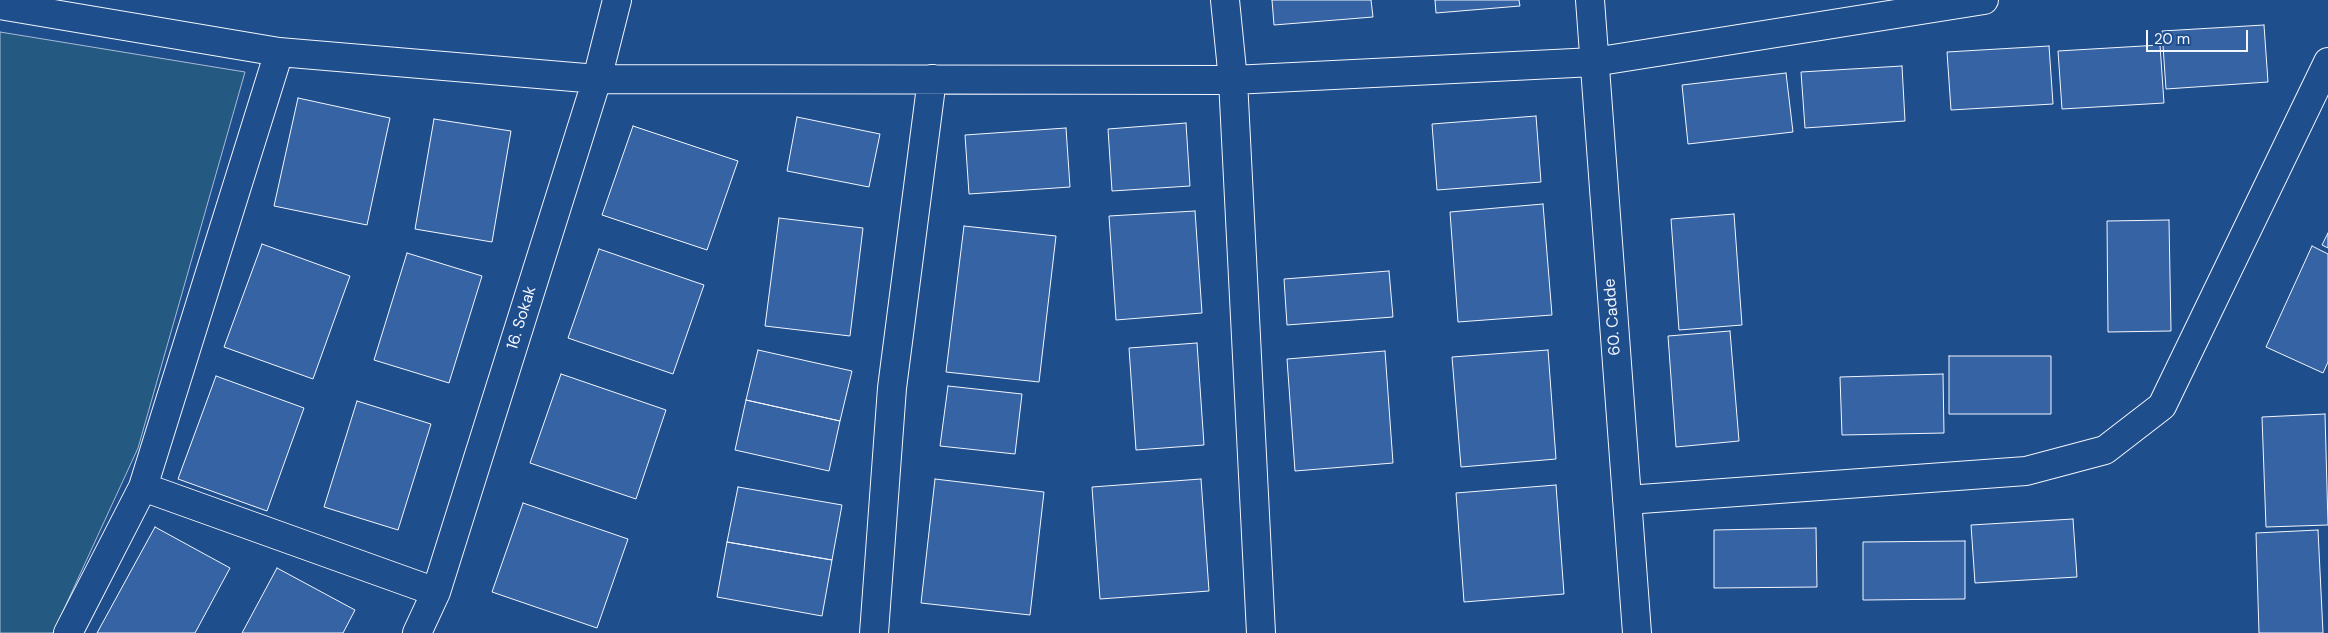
<!DOCTYPE html>
<style>
body{margin:0}
#map{position:relative;width:2328px;height:633px;overflow:hidden;background:#1f4e8c;font-family:"DM Sans",sans-serif}
canvas{display:block}
.scale{position:absolute;left:2146px;top:30px;width:102px;height:22px;box-sizing:border-box;border:2px solid #f2f6ff;border-top:0;padding-left:6px;font-size:15px;line-height:18px;white-space:nowrap;color:#f2f6ff;-webkit-text-stroke:4px #1f4e8c;paint-order:stroke}
</style>
<div id="map">
<canvas width="2328" height="633"></canvas>
<div class="scale">20 m</div>
</div>
<script>
const c = document.querySelector('canvas').getContext('2d');
c.lineJoin = 'round';
function paint(path, color) {
  c.fillStyle = color;
  c.fill(path, 'evenodd');
}
function shape(rows) {
  const path = new Path2D();
  for (const r of rows) {
    path.moveTo(r[0], r[1]);
    for (let i = 2; i < r.length; i += 2) path.lineTo(r[i], r[i + 1]);
  }
  return path;
}
function stroke(path, color, width, dash) {
  c.strokeStyle = color;
  c.lineWidth = width;
  c.lineCap = dash ? 'butt' : 'round';
  c.setLineDash(dash || []);
  c.stroke(path);
}
function write(font, color, halo, rows, align = 'center') {
  c.font = font + ' "DM Sans",sans-serif';
  c.lineWidth = 4;
  c.setLineDash([]);
  c.textBaseline = 'middle';
  c.strokeStyle = halo;
  c.fillStyle = color;
  for (const [text, x, y, turn = 0] of rows) {
    c.save();
    c.translate(x, y);
    c.rotate((+turn || 0) * Math.PI / 180);
    c.textAlign = isNaN(turn) ? turn : align;
    if (halo) c.strokeText(text, 0, 0);
    c.fillText(text, 0, 0);
    c.restore();
  }
}
const green = shape([
 [0,32,245,72,138,448,53,633,0,633,0,32]
]);
paint(green, '#245a82');
stroke(green, '#a8bbd7', 1);
const building = shape([
 [1272,0,1371,0,1373,17,1274,25,1272,0],
 [1435,0,1519,0,1520,6,1436,13,1435,0],
 [2264,25,2268,82,2166,89,2162,31,2264,25],
 [2160,45,2164,103,2062,109,2058,51,2160,45],
 [2049,46,2053,104,1951,110,1947,52,2049,46],
 [1902,66,1905,121,1805,128,1801,72,1902,66],
 [1786,73,1793,132,1688,144,1682,85,1786,73],
 [298,98,390,118,367,225,274,206,298,98],
 [1536,116,1541,182,1437,190,1432,124,1536,116],
 [797,117,880,134,869,187,787,171,797,117],
 [434,119,511,131,492,242,415,229,434,119],
 [1186,123,1190,186,1112,191,1108,129,1186,123],
 [633,126,738,161,707,250,602,215,633,126],
 [1066,128,1070,187,969,194,965,135,1066,128],
 [1543,204,1552,315,1458,322,1450,212,1543,204],
 [1195,211,1202,313,1116,320,1109,216,1195,211],
 [1734,214,1742,325,1679,330,1671,219,1734,214],
 [779,218,863,228,850,336,765,326,779,218],
 [2169,220,2171,331,2108,332,2107,221,2169,220],
 [964,226,1056,236,1039,382,946,372,964,226],
 [2328,233,2328,248,2322,245,2328,233],
 [262,244,350,276,313,379,224,347,262,244],
 [2312,246,2328,254,2328,362,2323,373,2266,347,2312,246],
 [599,249,704,285,673,374,568,338,599,249],
 [407,253,482,276,449,383,374,360,407,253],
 [1389,271,1393,317,1287,325,1284,279,1389,271],
 [1730,331,1739,441,1676,447,1668,336,1730,331],
 [1197,343,1204,445,1136,450,1129,348,1197,343],
 [758,350,852,371,840,421,746,400,758,350],
 [1548,350,1556,459,1461,467,1452,357,1548,350],
 [1385,351,1393,463,1295,471,1287,359,1385,351],
 [1949,356,2051,356,2051,414,1949,414,1949,356],
 [561,374,666,410,636,499,530,463,561,374],
 [1943,374,1944,433,1842,435,1840,377,1943,374],
 [216,376,304,408,267,511,178,479,216,376],
 [948,386,1022,394,1015,454,940,446,948,386],
 [746,400,840,421,829,471,735,450,746,400],
 [357,401,431,424,398,530,324,507,357,401],
 [2325,414,2328,525,2266,527,2262,417,2325,414],
 [935,479,1044,492,1030,615,921,603,935,479],
 [1201,479,1209,591,1100,599,1092,487,1201,479],
 [1556,485,1564,594,1464,602,1456,493,1556,485],
 [738,487,842,505,832,560,727,542,738,487],
 [523,503,628,539,597,628,492,592,523,503],
 [2073,519,2077,577,1975,583,1971,525,2073,519],
 [155,527,230,568,195,633,97,633,155,527],
 [1816,528,1817,587,1714,588,1714,530,1816,528],
 [2318,530,2323,633,2259,633,2256,533,2318,530],
 [1965,541,1965,599,1863,600,1863,542,1965,541],
 [727,542,832,560,822,616,717,597,727,542],
 [277,568,355,610,343,633,242,633,277,568]
]);
paint(building, '#3563a3');
stroke(building, '#f2f6ff', 1);
const street = shape([
 [1225,0,1233,80,1261,633],
 [1590,0,1637,633],
 [0,5,279,52,597,79,1233,80,1594,62,1984,0],
 [143,487,436,592],
 [1627,500,2026,471,2105,450,2162,406,2328,62],
 [68,633,143,487,279,52],
 [417,633,436,592,597,79,617,0],
 [874,633,892,388,932,79]
]);
stroke(street, '#f2f6ff', 30);
stroke(street, '#1f4e8c', 28);
write('16px', '#f2f6ff', '#1f4e8c', [
 ["60. Cadde",1613,317,-94],
 ["16. Sokak",522,318,-73]
]);
</script>
